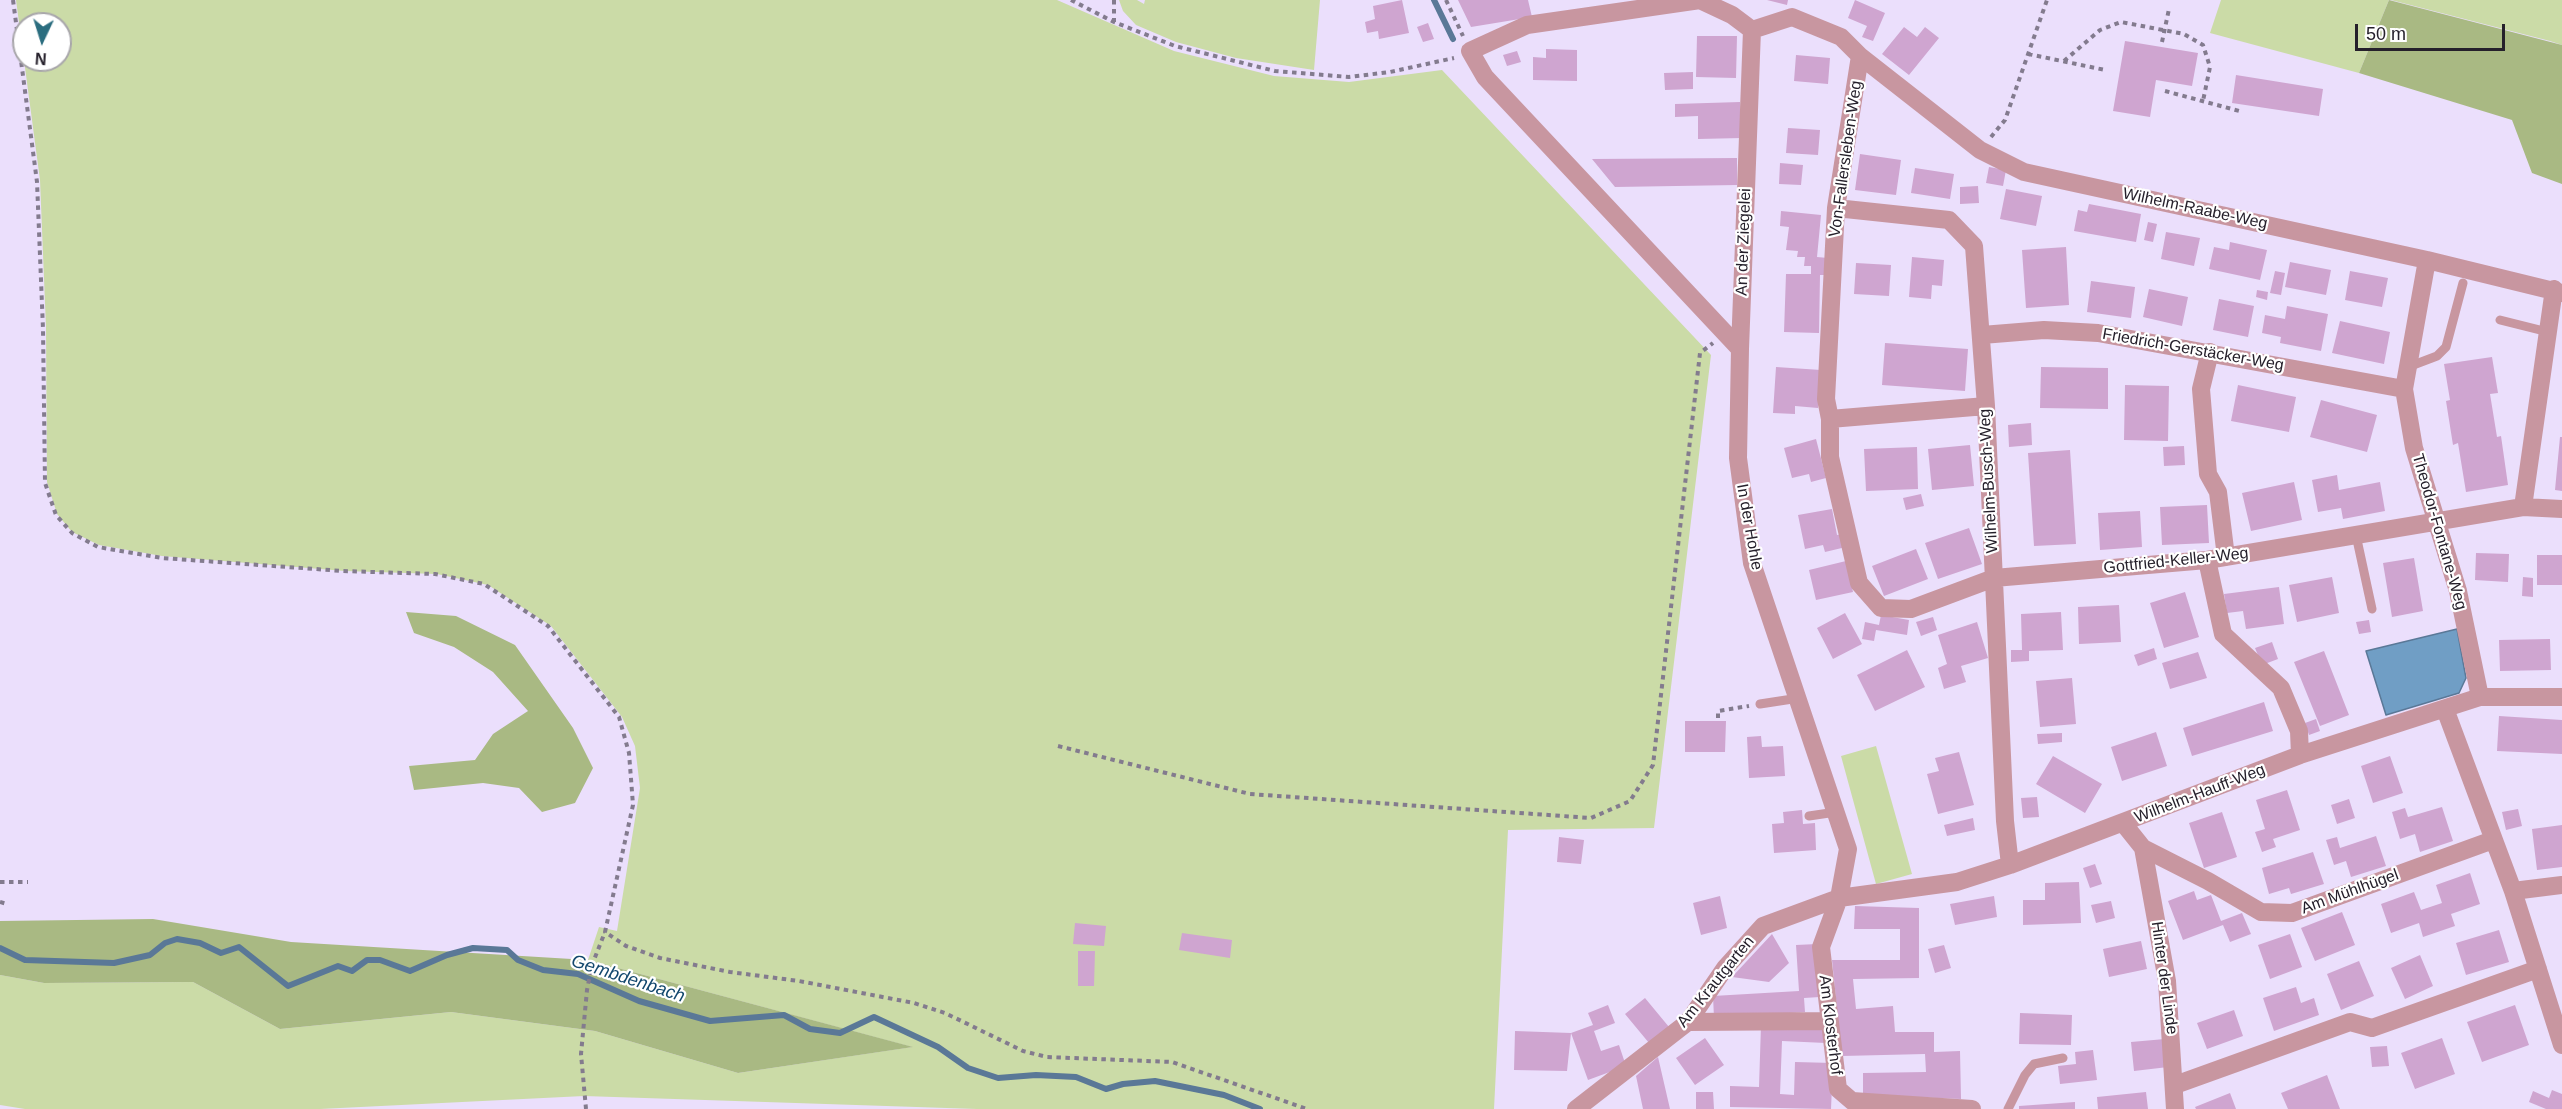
<!DOCTYPE html>
<meta charset="utf-8">
<style>
body{margin:0}
#map{position:relative;width:2562px;height:1109px;overflow:hidden;background:#ebdffc;font-family:Helvetica,sans-serif}
canvas{display:block}
.north{position:absolute;left:12px;top:12px;width:60px;height:60px;box-sizing:border-box;background:#fff;border:2px solid #a8a6aa;border-radius:50%;rotate:184deg;font-size:16px;font-weight:700;line-height:24px;text-align:center;color:#25202b}
.north::after{content:'';display:block;margin:auto;width:21px;height:27px;background:#2b6d7f;clip-path:polygon(50% 0,100% 100%,50% 72%,0 100%)}
.scale{position:absolute;left:2355px;top:24px;width:150px;height:27px;box-sizing:border-box;border:3px solid #25202b;border-top:0;padding-left:8px;font-size:18px;line-height:21px;white-space:nowrap;color:#25202b;-webkit-text-stroke:4px #fff;paint-order:stroke}
</style>
<div id="map">
<canvas width="2562" height="1109"></canvas>
<div class="north">N</div>
<div class="scale">50 m</div>
</div>
<script>
const c = document.querySelector('canvas').getContext('2d');
c.lineJoin = 'round';
function paint(path, color) {
  c.fillStyle = color;
  c.fill(path, 'evenodd');
}
function shape(rows) {
  const path = new Path2D();
  for (const r of rows) {
    path.moveTo(r[0], r[1]);
    for (let i = 2; i < r.length; i += 2) path.lineTo(r[i], r[i + 1]);
  }
  return path;
}
function stroke(path, color, width, dash) {
  c.strokeStyle = color;
  c.lineWidth = width;
  c.lineCap = dash ? 'butt' : 'round';
  c.setLineDash(dash || []);
  c.stroke(path);
}
function write(font, color, halo, rows, align = 'center') {
  c.font = font + ' Helvetica,sans-serif';
  c.lineWidth = 4.5;
  c.setLineDash([]);
  c.textBaseline = 'middle';
  c.strokeStyle = halo;
  c.fillStyle = color;
  for (const [text, x, y, turn = 0] of rows) {
    c.save();
    c.translate(x, y);
    c.rotate((+turn || 0) * Math.PI / 180);
    c.textAlign = isNaN(turn) ? turn : align;
    if (halo) c.strokeText(text, 0, 0);
    c.fillText(text, 0, 0);
    c.restore();
  }
}
paint(shape([
 [16,0,1057,0,1174,51,1274,76,1349,82,1442,70,1711,355,1654,828,1508,830,1494,1109,977,1109,584,1096,320,1109,25,1109,0,1105,0,975,44,983,193,982,280,1029,451,1012,595,1031,738,1073,912,1047,588,960,599,927,617,931,640,788,635,746,622,717,551,626,488,585,437,574,345,571,162,556,99,545,72,532,57,514,47,482,46,327,40,180],
 [24,24,60,24,60,60,24,60],
 [1119,0,1137,0,1144,4,1145,0,1320,0,1314,70,1236,58,1176,42,1136,25,1123,11],
 [2221,0,2389,0,2359,73,2210,33],
 [2391,0,2562,0,2562,45,2550,41],
 [1876,746,1912,874,1876,884,1841,756]
]), '#cbdba7');
paint(shape([
 [2389,0,2562,45,2562,184,2532,173,2512,120,2359,73],
 [406,612,456,616,515,645,573,728,593,768,575,803,542,812,519,788,483,783,414,790,409,766,475,760,493,734,528,711,493,672,454,647,414,633],
 [153,919,291,942,588,960,913,1047,738,1073,595,1031,451,1012,280,1029,193,982,44,983,0,975,0,921]
]), '#a9b983');
const water = shape([
 [2457,629,2466,678,2459,693,2386,715,2366,651,2457,629]
]);
paint(water, '#709ec5');
stroke(water, '#5a7897', 1.5);
stroke(shape([
 [1434,0,1453,39],
 [0,948,25,960,114,963,150,955,165,943,177,939,200,943,221,953,239,947,288,986,338,966,352,971,367,960,380,960,410,971,447,955,473,948,507,950,518,960,543,970,578,974,639,1001,710,1021,784,1015,810,1029,840,1033,874,1017,938,1047,968,1068,998,1078,1036,1075,1076,1077,1106,1089,1123,1084,1155,1081,1224,1095,1260,1109]
]), '#5a7897', 6);
paint(shape([
 [1402,0,1409,33,1379,39,1378,31,1367,33,1365,22,1375,19,1373,6],
 [1458,0,1528,0,1532,17,1471,27],
 [1767,0,1788,0,1787,5],
 [1855,0,1885,13,1873,41,1862,37,1867,26,1848,18],
 [1428,23,1434,39,1423,42,1417,27],
 [1904,27,1917,37,1925,27,1939,38,1909,75,1882,54],
 [1697,36,1737,36,1736,78,1696,77],
 [2125,41,2198,53,2192,86,2156,80,2150,117,2113,111],
 [1546,49,1577,50,1577,81,1533,80,1533,57,1546,58],
 [1517,51,1521,62,1507,66,1503,55],
 [1796,55,1830,58,1828,84,1794,81],
 [1693,72,1693,89,1665,90,1664,73],
 [2236,75,2323,89,2319,116,2232,103],
 [1740,102,1742,138,1698,139,1698,116,1675,117,1675,104],
 [1788,128,1820,130,1818,155,1786,153],
 [1860,154,1901,160,1896,195,1855,190],
 [1737,158,1737,185,1615,187,1592,159],
 [1780,163,1803,165,1801,185,1779,184],
 [1989,167,2006,170,2003,186,1986,183],
 [1915,168,1954,174,1950,199,1911,193],
 [1978,186,1979,203,1960,204,1960,187],
 [2006,189,2042,196,2036,226,2000,219],
 [2089,204,2141,214,2136,242,2074,231,2078,210,2087,212],
 [1781,211,1821,215,1817,257,1828,258,1827,275,1820,275,1819,333,1784,332,1786,274,1811,274,1811,266,1804,266,1805,257,1797,257,1798,251,1786,250,1789,227,1780,226],
 [2148,222,2157,224,2153,242,2144,240],
 [2166,232,2200,238,2194,266,2161,259],
 [2230,242,2267,250,2260,280,2209,269,2214,247,2229,250],
 [2066,247,2069,305,2026,308,2022,250],
 [1912,257,1944,260,1942,286,1932,285,1931,299,1909,297],
 [2290,262,2331,270,2326,295,2285,287],
 [1856,263,1891,265,1889,296,1854,294],
 [2275,271,2285,273,2281,295,2270,293],
 [2350,271,2388,278,2382,307,2345,300],
 [2091,281,2135,287,2131,318,2087,312],
 [2149,289,2188,297,2182,326,2143,317],
 [2257,290,2268,292,2267,300,2256,297],
 [2219,299,2254,306,2248,337,2213,330],
 [2287,306,2328,314,2321,351,2280,343,2281,337,2262,333,2265,315,2285,319],
 [2340,321,2390,332,2384,364,2332,353],
 [1885,343,1968,349,1965,391,1882,385],
 [2492,357,2498,393,2490,394,2497,437,2501,436,2508,485,2466,492,2458,443,2453,445,2446,401,2450,400,2444,364],
 [1776,367,1821,370,1818,408,1795,406,1795,414,1773,413],
 [2041,367,2108,368,2108,409,2040,408],
 [2125,385,2169,386,2168,441,2124,440],
 [2238,385,2296,397,2289,432,2231,421],
 [2321,400,2377,415,2367,452,2310,437],
 [2031,423,2032,445,2009,447,2008,425],
 [2560,437,2562,437,2562,491,2555,490],
 [1816,439,1826,478,1811,482,1809,474,1792,478,1784,448],
 [1970,445,1974,486,1932,490,1928,449],
 [2184,446,2185,465,2164,466,2163,447],
 [1917,447,1918,489,1866,491,1864,449],
 [2070,450,2076,544,2034,546,2028,453],
 [2337,475,2339,490,2380,482,2385,511,2343,519,2341,508,2318,512,2312,480],
 [2294,482,2302,520,2251,531,2242,493],
 [1921,494,1924,506,1906,510,1903,498],
 [2207,505,2209,543,2162,545,2160,507],
 [1832,509,1837,535,1843,534,1846,547,1825,552,1823,545,1805,549,1798,515],
 [2140,511,2142,547,2100,550,2098,513],
 [1969,528,1982,564,1938,579,1925,543],
 [1916,549,1928,579,1884,596,1872,566],
 [2476,553,2509,554,2508,582,2475,580],
 [2537,555,2562,555,2562,585,2537,585],
 [2414,558,2423,611,2392,617,2383,563],
 [1846,561,1853,592,1816,600,1809,570],
 [2332,577,2339,613,2297,622,2289,585],
 [2523,577,2533,578,2533,597,2522,596],
 [2279,587,2284,624,2246,629,2243,611,2227,613,2224,594],
 [2185,592,2199,637,2164,648,2150,603],
 [2119,605,2121,642,2079,644,2078,607],
 [2061,612,2063,650,2029,651,2029,661,2011,662,2011,650,2022,650,2021,614],
 [1845,613,1862,644,1833,659,1817,628],
 [1881,615,1909,620,1907,635,1876,630,1874,641,1862,639,1865,622,1879,625],
 [1933,617,1937,630,1921,636,1916,622],
 [2369,620,2371,632,2359,634,2356,622],
 [1977,622,1988,658,1961,666,1966,682,1944,689,1938,668,1947,664,1938,635],
 [2550,639,2551,670,2500,671,2499,640],
 [2272,642,2278,659,2262,665,2255,648],
 [2154,648,2157,659,2138,666,2134,655],
 [1907,650,1925,687,1875,711,1857,675],
 [2324,651,2349,715,2320,726,2294,662],
 [2198,652,2207,678,2170,689,2162,663],
 [2072,678,2076,724,2040,727,2036,681],
 [2264,702,2273,731,2192,756,2183,728],
 [2499,716,2562,720,2562,754,2497,751],
 [2316,719,2320,731,2309,735,2305,723],
 [1685,721,1726,721,1725,752,1685,752],
 [2156,732,2167,766,2122,781,2111,747],
 [2062,733,2062,742,2038,744,2037,734],
 [1761,736,1762,747,1783,746,1785,776,1749,778,1747,737],
 [1959,752,1974,805,1938,814,1927,774,1939,771,1935,758],
 [2053,756,2102,784,2085,813,2036,784],
 [2390,756,2403,793,2373,803,2361,766],
 [2287,790,2300,830,2273,839,2276,847,2262,852,2255,832,2265,829,2256,800],
 [2037,797,2039,817,2023,818,2021,798],
 [2349,799,2355,818,2337,824,2331,805],
 [2442,807,2453,841,2420,852,2415,834,2400,839,2392,812,2405,808,2408,817],
 [2518,809,2522,826,2506,830,2502,812],
 [1802,810,1803,824,1815,823,1816,850,1774,853,1772,824,1784,823,1783,812],
 [2222,812,2237,857,2204,868,2189,823],
 [1973,818,1975,830,1947,836,1944,825],
 [2562,825,2562,867,2537,870,2532,829],
 [2376,836,2386,866,2351,877,2346,861,2334,865,2326,840,2337,837,2340,848],
 [1559,837,1584,840,1581,864,1557,862],
 [2313,852,2324,884,2291,894,2289,888,2269,894,2262,868],
 [2095,864,2102,884,2090,888,2083,868],
 [2470,873,2480,904,2451,914,2455,926,2423,937,2419,923,2391,933,2381,904,2414,892,2421,910,2442,903,2436,885],
 [2079,882,2081,923,2023,925,2023,900,2045,900,2045,883],
 [2194,891,2197,900,2211,895,2221,921,2242,913,2251,934,2230,942,2223,925,2183,940,2168,901],
 [1720,896,1727,928,1701,935,1693,903],
 [1994,896,1997,917,1955,925,1950,904],
 [2111,901,2115,918,2096,923,2091,905],
 [1855,906,1919,908,1919,978,1853,979,1856,1009,1893,1006,1895,1032,1934,1032,1934,1052,1960,1051,1961,1099,1863,1095,1863,1073,1926,1072,1925,1054,1842,1056,1832,960,1900,960,1900,929,1854,929],
 [2342,912,2355,945,2315,961,2301,928],
 [1075,923,1106,926,1104,946,1073,944],
 [2499,930,2509,962,2466,975,2456,943],
 [1182,933,1232,940,1230,958,1179,950],
 [1772,934,1789,963,1769,982,1732,977],
 [2290,934,2302,967,2270,979,2258,945],
 [2141,941,2147,969,2109,977,2103,949],
 [1817,944,1820,997,1804,998,1805,1012,1714,1018,1713,996,1799,991,1796,945],
 [1944,945,1951,968,1935,973,1928,949],
 [1078,951,1095,951,1094,986,1078,986],
 [2420,955,2433,986,2405,999,2391,968],
 [2359,961,2374,996,2341,1010,2327,974],
 [2296,987,2301,1003,2314,998,2319,1015,2274,1031,2263,998],
 [1645,998,1669,1027,1649,1043,1625,1014],
 [1608,1005,1615,1023,1594,1031,1601,1051,1619,1045,1626,1066,1588,1080,1571,1033,1593,1025,1588,1013],
 [2515,1005,2529,1045,2482,1062,2467,1022],
 [2234,1010,2243,1036,2207,1049,2197,1023],
 [2020,1013,2072,1015,2071,1045,2019,1044],
 [1761,1025,1827,1027,1826,1043,1782,1041,1780,1094,1794,1095,1795,1062,1833,1063,1831,1109,1730,1107,1730,1086,1759,1087],
 [1515,1031,1571,1033,1567,1071,1514,1070],
 [1705,1038,1724,1065,1695,1085,1676,1058],
 [2442,1038,2455,1074,2415,1089,2401,1053],
 [2165,1039,2168,1067,2134,1071,2131,1042],
 [2387,1046,2389,1066,2372,1067,2370,1047],
 [2093,1050,2097,1080,2060,1084,2058,1066,2076,1064,2075,1052],
 [1658,1057,1670,1109,1643,1109,1636,1076],
 [2327,1075,2340,1109,2288,1109,2281,1093],
 [2552,1090,2562,1094,2562,1109,2546,1109,2529,1102,2533,1091,2549,1098],
 [1696,1092,1713,1092,1714,1109,1696,1109],
 [2146,1092,2148,1109,2098,1109,2097,1097],
 [2230,1093,2236,1109,2196,1109,2195,1107],
 [2075,1102,2075,1109,2019,1109,2019,1106]
]), '#cfa5d0');
stroke(shape([
 [13,0,37,182,43,329,45,483,56,515,72,533,98,547,162,558,343,571,435,574,484,584,548,626,619,717,629,753,633,805,605,932,626,946,660,958,730,972,799,981,914,1003,945,1013,1023,1051,1047,1057,1172,1062,1307,1109],
 [1071,0,1114,22,1175,46,1275,71,1349,77,1390,72,1454,58],
 [1114,0,1114,22],
 [1446,0,1463,36],
 [2162,42,2169,9],
 [2028,54,2105,70],
 [2064,61,2100,30,2121,22,2184,34,2203,45,2210,67,2203,101],
 [2165,91,2243,112],
 [1991,137,2005,120,2047,0],
 [1718,718,1718,711,1749,706],
 [1058,746,1250,794,1591,818,1630,801,1653,765,1700,353,1713,343],
 [0,882,28,882],
 [0,902,7,904],
 [586,1109,581,1054,587,990,592,965,605,932]
]), '#837b8e', 4, [4.5, 4.5]);
stroke(shape([
 [2500,320,2548,332],
 [2408,367,2437,356,2446,347,2463,283],
 [2356,535,2372,609],
 [1760,704,1799,698],
 [1809,816,1836,812],
 [2008,1109,2025,1075,2034,1064,2063,1058]
]), '#c896a0', 9);
stroke(shape([
 [1700,0,1732,15,1752,30,1740,349,1485,77,1470,51,1527,25,1700,0],
 [1752,30,1792,17,1841,37,1860,56,1980,150,2024,172,2427,260,2562,293],
 [1860,56,1836,208,1826,399,1830,419,1830,457,1859,583,1881,608,1911,609,1994,578,2207,560,2523,507,2562,509],
 [1836,208,1949,220,1974,246,1986,406,2005,821,2010,865],
 [2427,260,2404,389,2414,448,2458,591,2480,697],
 [1982,335,2044,330,2098,333,2404,389],
 [1740,349,1738,458,1752,563,1848,849,1839,898,1821,947,1838,1089,1852,1101,1972,1109],
 [2210,352,2201,389,2208,474,2218,492,2226,557],
 [1830,419,1986,406],
 [2523,507,2554,289],
 [2207,560,2223,634,2281,688,2299,731,2300,755],
 [2445,709,2513,891,2562,1045],
 [2123,823,2143,848,2208,881,2261,912,2292,913,2493,840],
 [2143,848,2167,981,2175,1109],
 [2513,891,2562,885],
 [1688,1022,1829,1021],
 [2175,1085,2350,1022,2372,1028,2538,969],
 [1576,1109,1688,1022,1725,968,1763,926,1839,898,1957,882,2010,865,2300,755,2480,697,2562,697]
]), '#c896a0', 18);
write('16px', '#25202b', '#fff', [
 ["Von-Fallersleben-Weg",1846,159,-82],
 ["Wilhelm-Raabe-Weg",2195,209,12],
 ["An der Ziegelei",1744,242,-88],
 ["Friedrich-Gerstäcker-Weg",2193,350,10],
 ["Wilhelm-Busch-Weg",1989,481,-93],
 ["In der Hohle",1749,527,80],
 ["Theodor-Fontane-Weg",2439,532,74],
 ["Gottfried-Keller-Weg",2176,561,-6],
 ["Wilhelm-Hauff-Weg",2200,794,-21],
 ["Am Mühlhügel",2350,892,-20],
 ["Hinter der Linde",2164,978,82],
 ["Am Krautgarten",1716,982,-51],
 ["Am Klosterhof",1830,1025,83]
]);
write('italic 18px', '#13486e', '#fff', [
 ["Gembdenbach",628,979,18]
]);
</script>
